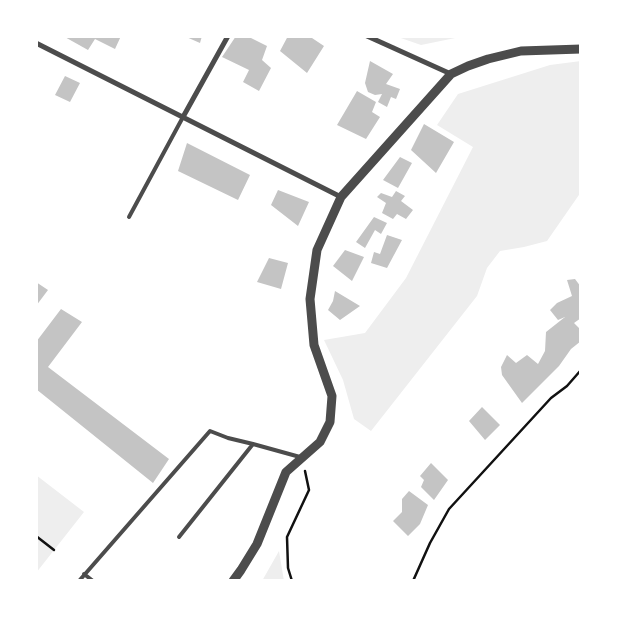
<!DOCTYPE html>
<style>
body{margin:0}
#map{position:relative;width:617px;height:617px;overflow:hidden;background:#fff;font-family:"Fira Sans",sans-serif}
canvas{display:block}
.frame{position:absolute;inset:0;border:38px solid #fff;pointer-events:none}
</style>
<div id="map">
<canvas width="617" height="617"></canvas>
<div class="frame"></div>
</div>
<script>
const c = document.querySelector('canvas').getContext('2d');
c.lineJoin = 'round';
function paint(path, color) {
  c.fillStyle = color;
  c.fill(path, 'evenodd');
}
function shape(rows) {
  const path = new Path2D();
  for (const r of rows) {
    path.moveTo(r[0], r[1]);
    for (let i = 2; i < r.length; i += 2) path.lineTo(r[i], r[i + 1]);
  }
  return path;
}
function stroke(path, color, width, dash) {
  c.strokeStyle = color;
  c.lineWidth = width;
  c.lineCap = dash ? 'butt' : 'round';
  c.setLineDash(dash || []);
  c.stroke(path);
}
paint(shape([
 [395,36,465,36,421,45],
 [581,61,581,192,547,241,524,247,500,251,487,268,477,296,371,431,354,419,343,380,324,340,365,333,406,278,473,147,437,125,458,94,550,65],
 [36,475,84,512,36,573],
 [279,551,284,581,262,581]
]), '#eee');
paint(shape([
 [63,36,121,36,115,49,95,39,88,50],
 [184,36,202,36,200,43],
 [236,36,247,36,267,46,262,60,271,68,259,91,243,82,249,70,222,57],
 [288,36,309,36,324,46,307,73,280,51],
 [370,61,393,74,386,84,400,89,396,99,391,97,387,107,378,102,382,94,375,95,368,92,365,83],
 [65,76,80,83,70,102,55,95],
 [357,91,376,102,372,112,380,117,366,139,337,125],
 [424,124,454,142,436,173,411,150],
 [187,143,250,175,238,200,178,171],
 [400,157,412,163,398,188,383,180],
 [278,190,309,202,298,226,271,205],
 [396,191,405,196,401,201,413,210,406,219,397,214,393,219,382,213,386,203,377,197,381,193,392,197],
 [374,217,387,223,381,234,375,230,365,248,356,242],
 [387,235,402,240,387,268,371,263,374,252,380,254],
 [345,250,364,257,352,281,333,266],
 [269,258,288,263,281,289,257,282],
 [575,279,581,287,581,318,574,323,579,328,581,331,581,341,571,349,559,366,522,403,502,375,501,367,507,355,516,363,527,355,538,364,545,351,546,332,565,317,558,320,550,310,557,303,572,296,567,280],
 [36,282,48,290,36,306],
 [335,291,360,306,340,320,328,310,333,301],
 [61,309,82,322,48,367,169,459,153,483,36,389,36,342],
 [482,407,500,425,485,440,469,421],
 [431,463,448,480,434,500,421,487,424,480,420,476],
 [409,491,428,505,420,524,408,536,393,521,402,512,402,499]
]), '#c4c4c4');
stroke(shape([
 [36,536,54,550],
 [292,581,288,568,287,537,309,490,305,471],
 [413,581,430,543,449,509,551,398,567,386,581,370]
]), '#111', 2.5);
stroke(shape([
 [129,217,183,117],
 [179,537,253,444,300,457],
 [84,574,93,581],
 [79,581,210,431,228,438,253,444]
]), '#4c4c4c', 4);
stroke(shape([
 [367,36,451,74],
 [36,43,341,197],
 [183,117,228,36]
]), '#4c4c4c', 5);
stroke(shape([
 [233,581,241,570,257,544,286,472,320,442,330,422,332,396,314,345,310,299,317,250,341,197,451,74,468,66,488,59,521,51,581,49]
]), '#4c4c4c', 9);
</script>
